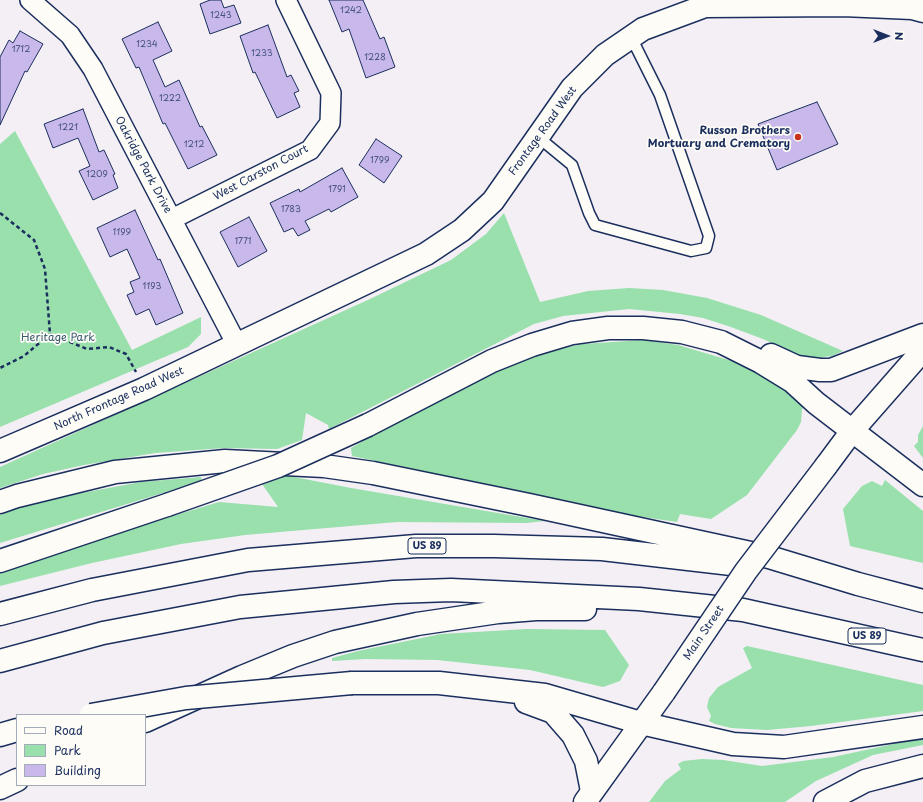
<!DOCTYPE html>
<style>
body{margin:0}
#map{position:relative;width:923px;height:802px;overflow:hidden;background:#f3eff4;font-family:"Playpen Sans",sans-serif}
canvas{display:block}
.legend{position:absolute;left:16px;top:714px;width:130px;height:72px;box-sizing:border-box;background:#fdfcf7;border:1px solid #a3aaba;margin:0;padding:5px 7px;list-style:none;font-size:12px;color:#1b2f5e}
.legend li{display:flex;align-items:center;gap:8px;height:20px}
.legend b{width:20px;border:1px solid #a3aaba}
.north{position:absolute;left:867px;top:16px;width:40px;height:40px;-webkit-text-stroke:3px #fdfcf7;paint-order:stroke;rotate:90deg;font-size:11px;font-weight:700;line-height:16px;text-align:center;color:#1b2f5e}
.north::after{content:'';display:block;margin:auto;width:14px;height:18px;background:#1b2f5e;clip-path:polygon(50% 0,100% 100%,50% 72%,0 100%)}
</style>
<div id="map">
<canvas width="923" height="802"></canvas>
<ul class="legend">
<li><b style="height:5px;background:#fdfcf7"></b>Road</li>
<li><b style="height:11px;background:#99e0ad"></b>Park</li>
<li><b style="height:11px;background:#c9b9ea"></b>Building</li>
</ul>
<div class="north">N</div>
</div>
<script>
const c = document.querySelector('canvas').getContext('2d');
c.lineJoin = 'round';
function paint(path, color) {
  c.fillStyle = color;
  c.fill(path, 'evenodd');
}
function shape(rows) {
  const path = new Path2D();
  for (const r of rows) {
    path.moveTo(r[0], r[1]);
    for (let i = 2; i < r.length; i += 2) path.lineTo(r[i], r[i + 1]);
  }
  return path;
}
function stroke(path, color, width, dash) {
  c.strokeStyle = color;
  c.lineWidth = width;
  c.lineCap = dash ? 'butt' : 'round';
  c.setLineDash(dash || []);
  c.stroke(path);
}
function write(font, color, halo, rows, align = 'center') {
  c.font = font + ' "Playpen Sans",sans-serif';
  c.lineWidth = 3.5;
  c.setLineDash([]);
  c.textBaseline = 'middle';
  c.strokeStyle = halo;
  c.fillStyle = color;
  for (const [text, x, y, turn = 0] of rows) {
    c.save();
    c.translate(x, y);
    c.rotate((+turn || 0) * Math.PI / 180);
    c.textAlign = isNaN(turn) ? turn : align;
    if (halo) c.strokeText(text, 0, 0);
    c.fillText(text, 0, 0);
    c.restore();
  }
}
paint(shape([
 [15,131,132,350,201,317,201,334,188,347,0,427,0,144],
 [504,213,540,302,588,291,629,288,663,290,707,298,761,315,843,351,832,356,823,357,823,361,804,358,763,339,728,326,703,318,680,314,629,309,563,316,534,324,329,429,328,425,306,413,302,440,277,449,224,448,155,453,84,465,43,474,0,488,0,467,370,299,451,260,486,234],
 [644,340,678,345,732,361,766,377,797,396,806,406,802,409,801,422,797,430,747,495,711,519,680,514,677,522,636,516,352,456,351,448,390,425,492,373,533,355,582,344],
 [923,426,923,458,914,446,918,442,918,435],
 [284,475,351,488,545,521,526,523,397,522,245,535,181,544,92,563,0,586,0,568,219,502,278,507,262,484],
 [201,477,202,481,0,543,0,515,18,508,71,495,141,482],
 [885,480,923,511,923,563,850,546,843,509,862,486,872,481,882,486],
 [527,629,605,630,629,665,620,681,603,687,530,670,437,660,366,659,332,661,332,658,358,651,441,634],
 [747,646,923,685,923,711,811,726,767,730,731,728,715,724,709,721,711,716,707,707,709,698,718,687,752,668,743,648],
 [912,740,923,740,923,745,873,755,816,781,785,802,649,802,665,781,681,769,678,764,683,761,702,759,723,760,762,766,833,757]
]), '#99e0ad');
const building = shape([
 [210,0,221,0,224,8,234,5,241,23,210,34,200,4,210,0],
 [329,0,363,0,380,39,384,37,395,67,366,78,349,29,342,32,329,0],
 [158,22,172,51,153,60,165,87,179,80,200,127,202,126,217,155,188,169,165,123,163,124,139,67,136,68,122,39,158,22],
 [268,25,287,77,291,75,299,91,294,93,300,107,277,118,255,72,253,73,240,36,268,25],
 [20,31,43,44,27,72,25,71,0,125,0,57,9,40,13,43,20,31],
 [817,102,838,144,777,170,758,124,817,102],
 [83,109,99,152,104,150,115,174,113,175,118,188,93,200,79,171,90,166,78,138,53,148,44,124,83,109],
 [376,139,402,156,384,183,359,165,376,139],
 [342,168,358,197,331,212,329,209,305,221,310,230,298,236,293,228,284,232,270,203,299,189,300,192,342,168],
 [135,210,158,260,160,259,183,313,156,325,149,309,136,315,127,295,134,292,130,282,140,278,127,249,110,257,97,228,135,210],
 [249,217,267,251,238,267,220,232,249,217]
]);
paint(building, '#c9b9ea');
stroke(building, '#1b2f5e', 1);
const lane = shape([
 [538,137,572,165,589,213,595,225,691,251,706,248,709,236,660,95,631,37]
]);
const street = shape([
 [30,0,70,35,93,69,237,345],
 [172,219,310,150,330,123,331,93,286,0]
]);
const secondary = shape([
 [0,451,144,389,426,254,462,230,493,201,572,88,605,55,643,29,705,6,843,5,912,8,923,11],
 [826,466,852,431,923,350],
 [585,802,664,692],
 [825,802,865,781,923,766]
]);
const highway = shape([
 [771,355,797,367,820,370,831,370,923,335],
 [368,425,492,361,532,345,572,333,608,328,643,328,682,332,721,342,761,362,792,381,816,403,923,485],
 [0,502,17,496,115,472,225,461,324,466,373,473,529,505,769,557,858,584,923,601],
 [0,561,167,505],
 [0,614,92,590,248,560,416,546,494,546,602,549,740,565],
 [0,661,103,633,240,607,394,592,451,590,639,599,743,610,923,650],
 [352,683,439,683,545,695,641,723,733,744,784,747,923,727],
 [526,702,553,712,573,735,586,761,592,791],
 [145,721,242,677,293,656,335,642,417,624,498,612,536,609,585,609],
 [0,735,17,730],
 [0,788,17,780]
]);
stroke(lane, '#1b2f5e', 13);
stroke(street, '#1b2f5e', 22);
stroke(secondary, '#1b2f5e', 25);
stroke(highway, '#1b2f5e', 25);
stroke(shape([
 [0,213,34,240,45,269,50,334,24,356,0,368],
 [50,334,87,349,109,347,126,354,136,372]
]), '#1b2f5e', 2.5, [4, 3]);
stroke(lane, '#fdfcf7', 10);
stroke(street, '#fdfcf7', 19);
stroke(secondary, '#fdfcf7', 22);
stroke(highway, '#fdfcf7', 22);
const secondaryBridge = shape([
 [664,692,746,571,826,466]
]);
const highwayBridge = shape([
 [167,505,278,466,368,425],
 [91,715,186,698,352,683]
]);
stroke(secondaryBridge, '#1b2f5e', 25, []);
stroke(highwayBridge, '#1b2f5e', 25, []);
stroke(secondaryBridge, '#fdfcf7', 22);
stroke(highwayBridge, '#fdfcf7', 22);
for (const [x, y, r, color] of [
 [798,137,4,"#c8321e"]
]) {
  const dot = new Path2D();
  dot.arc(x, y, r, 0, 2 * Math.PI);
  c.fillStyle = color;
  c.fill(dot);
  stroke(dot, '#fdfcf7', 1.5);
}
write('9px', '#465281', null, [
 ["1242",351,11],
 ["1243",221,16],
 ["1234",147,45],
 ["1712",21,50],
 ["1233",262,54],
 ["1228",375,58],
 ["1222",170,99],
 ["1221",68,128],
 ["1212",194,145],
 ["1799",380,161],
 ["1209",97,175],
 ["1791",337,190],
 ["1783",291,210],
 ["1199",122,233],
 ["1771",243,242],
 ["1193",152,287]
]);
for (const [x, y, w] of [
 [427,546,38],
 [867,636,38]
]) {
  const box = new Path2D();
  box.roundRect(x - w / 2, y - 8, w, 16, 3);
  c.fillStyle = '#fdfcf7';
  c.fill(box);
  stroke(box, '#1b2f5e', 1);
}
write('bold 10px', '#1b2f5e', null, [
 ["US 89",427,546],
 ["US 89",867,636]
]);
write('11px', '#1b2f5e', '#fdfcf7', [
 ["Frontage Road West",543,131,-54],
 ["Oakridge Park Drive",143,165,62],
 ["West Carston Court",261,173,-28],
 ["North Frontage Road West",119,399,-24],
 ["Main Street",704,633,-56]
]);
write('bold 11px', '#1b2f5e', '#fdfcf7', [
 ["Russon Brothers",790,131],
 ["Mortuary and Crematory",790,144]
], 'right');
write('11px', '#3a5b72', '#fdfcf7', [
 ["Heritage Park",58,338]
]);
</script>
